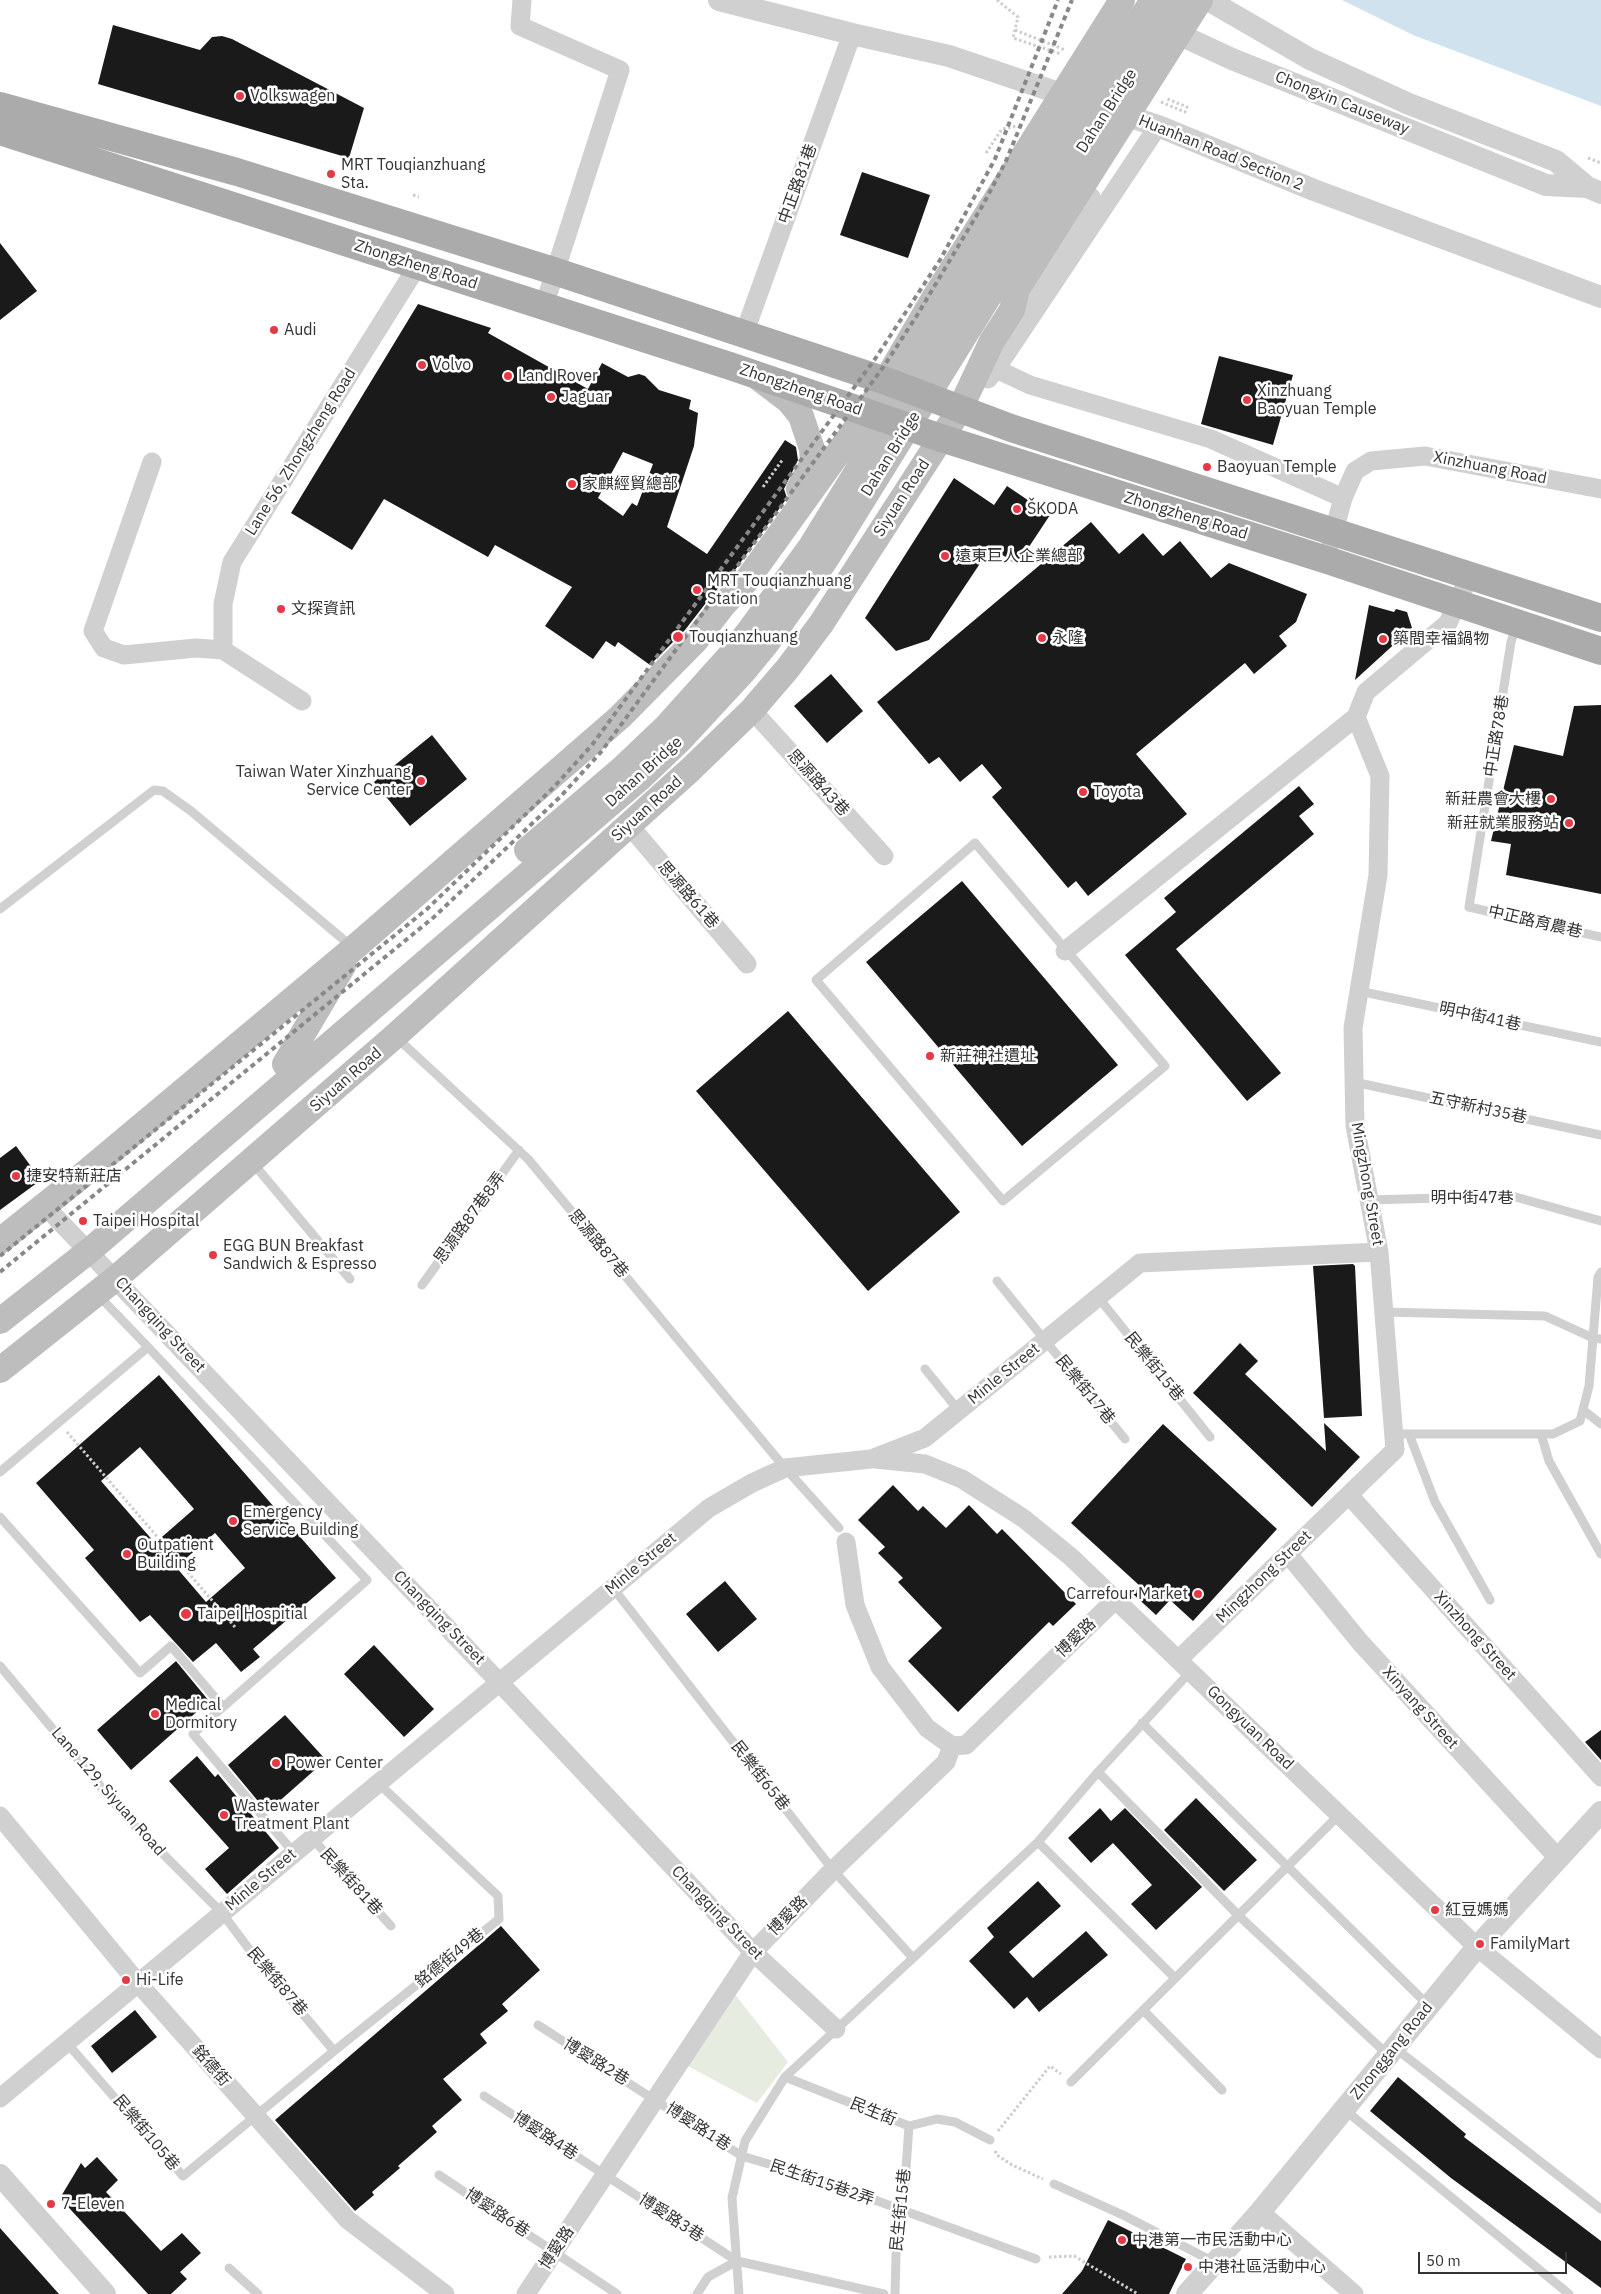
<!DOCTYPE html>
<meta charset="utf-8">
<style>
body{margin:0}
#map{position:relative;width:1601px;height:2294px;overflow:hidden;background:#fff;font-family:"IBM Plex Sans",sans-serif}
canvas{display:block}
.scale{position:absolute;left:1418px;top:2252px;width:149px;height:22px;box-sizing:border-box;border:2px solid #333;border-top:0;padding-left:6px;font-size:15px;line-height:18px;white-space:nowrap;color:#333;-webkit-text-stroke:4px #fff;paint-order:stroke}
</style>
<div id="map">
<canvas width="1601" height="2294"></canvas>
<div class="scale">50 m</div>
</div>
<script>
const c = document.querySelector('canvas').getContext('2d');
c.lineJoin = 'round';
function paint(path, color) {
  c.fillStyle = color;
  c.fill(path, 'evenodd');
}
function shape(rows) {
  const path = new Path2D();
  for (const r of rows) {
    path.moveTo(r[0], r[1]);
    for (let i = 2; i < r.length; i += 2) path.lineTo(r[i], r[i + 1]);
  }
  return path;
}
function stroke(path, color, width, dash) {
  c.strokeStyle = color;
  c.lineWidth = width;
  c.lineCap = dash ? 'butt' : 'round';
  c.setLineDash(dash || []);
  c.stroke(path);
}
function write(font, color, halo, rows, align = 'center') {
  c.font = font + ' "IBM Plex Sans","Noto Sans TC",sans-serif';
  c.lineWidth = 5;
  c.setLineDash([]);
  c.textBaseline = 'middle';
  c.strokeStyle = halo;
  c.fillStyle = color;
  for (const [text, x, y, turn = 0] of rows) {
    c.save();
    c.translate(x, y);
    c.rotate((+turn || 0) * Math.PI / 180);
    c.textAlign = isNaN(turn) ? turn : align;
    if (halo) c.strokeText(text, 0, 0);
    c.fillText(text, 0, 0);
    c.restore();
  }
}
paint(shape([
 [734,1993,788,2062,757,2103,686,2065]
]), '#e6ecdf');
paint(shape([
 [1342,0,1601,0,1601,106,1413,35]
]), '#cfe2ee');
paint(shape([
 [113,25,200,50,212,37,222,36,232,39,364,108,349,158,98,84],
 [862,172,930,195,908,258,840,235],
 [0,243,37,291,0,320],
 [418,304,491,328,488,333,588,389,602,363,628,377,639,374,645,376,659,390,691,400,689,409,698,413,694,446,667,527,707,554,785,440,796,447,798,460,784,489,787,498,735,570,712,595,685,630,650,665,618,642,615,647,606,641,593,659,545,626,572,587,495,545,488,557,384,499,352,550,291,513],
 [623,452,653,464,637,506,632,503,623,516,598,498],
 [1219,356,1293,375,1273,445,1201,424],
 [954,478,994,505,1007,486,1050,515,1017,565,991,547,929,640,896,651,865,618],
 [1091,522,1119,554,1143,533,1163,556,1180,541,1211,578,1229,563,1307,594,1296,622,1279,636,1287,646,1254,674,1245,663,1136,754,1187,814,1088,896,1076,881,1068,888,992,797,1002,788,982,764,960,782,939,757,929,764,877,702],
 [1369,605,1394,612,1396,609,1407,612,1412,628,1355,680],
 [831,674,863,711,827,743,794,706],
 [1601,705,1601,894,1506,875,1511,844,1491,841,1514,745,1563,756,1574,706],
 [432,735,467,779,410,826,374,782],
 [1299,786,1314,804,1299,816,1314,834,1176,949,1281,1073,1247,1101,1125,955,1176,912,1164,898],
 [962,881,1118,1065,1022,1146,866,962],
 [788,1011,960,1212,868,1291,696,1091],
 [16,1146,41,1180,0,1210,0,1158],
 [1353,1264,1355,1266,1362,1416,1324,1418,1313,1266],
 [1240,1343,1258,1361,1245,1374,1326,1451,1324,1423,1360,1457,1312,1507,1193,1393],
 [159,1375,336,1578,253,1649,260,1657,241,1672,216,1643,193,1662,150,1615,140,1622,85,1558,94,1550,36,1483],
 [140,1447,194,1509,155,1543,101,1481],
 [215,1533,245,1568,206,1602,176,1567],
 [1163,1424,1277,1529,1193,1621,1170,1600,1156,1615,1133,1594,1140,1586,1071,1523],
 [893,1485,918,1511,923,1506,946,1528,969,1505,997,1534,1002,1529,1076,1604,1053,1626,1049,1622,958,1712,908,1661,942,1628,898,1582,903,1578,878,1553,885,1547,858,1520],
 [725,1581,757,1619,718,1652,686,1614],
 [374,1645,434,1709,404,1737,344,1674],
 [176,1661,209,1701,131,1770,97,1730],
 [285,1715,326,1760,267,1812,228,1765],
 [1601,1730,1601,1760,1585,1742],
 [197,1756,215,1777,218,1774,279,1848,227,1894,205,1869,229,1848,169,1781],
 [1196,1798,1257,1860,1224,1891,1164,1830],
 [1100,1808,1111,1821,1125,1808,1202,1887,1156,1930,1131,1904,1152,1885,1113,1843,1091,1863,1068,1838],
 [1038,1881,1061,1906,1009,1952,1033,1978,1086,1931,1108,1955,1039,2012,1027,1997,1014,2009,969,1961,994,1937,987,1928],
 [501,1926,540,1970,502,2004,508,2011,480,2034,487,2043,443,2079,462,2100,432,2126,437,2132,398,2166,400,2168,372,2192,374,2195,355,2211,275,2120],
 [135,2010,157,2037,112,2073,91,2046],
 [1398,2077,1466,2134,1464,2137,1601,2241,1601,2288,1451,2178,1370,2111],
 [97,2157,118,2180,106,2192,161,2251,182,2233,201,2253,180,2272,187,2279,171,2294,148,2294,60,2198,81,2163,85,2168],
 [1108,2220,1186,2259,1169,2294,1062,2294,1082,2271],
 [0,2228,59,2294,0,2294]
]), '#1a1a1a');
stroke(shape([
 [997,0,1018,17,1013,38,1061,54],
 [1015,30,1065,50],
 [1161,102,1185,112,1187,107,1165,98],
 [986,153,1002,129,1016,126],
 [1588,158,1601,163],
 [413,195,419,197],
 [763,487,783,459],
 [67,1432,235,1627],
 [998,2131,1050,2066,1061,2074],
 [995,2151,997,2155,1012,2165,1043,2179],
 [1049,2257,1074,2256,1138,2294]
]), '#cdcdcd', 3, [2.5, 2.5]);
stroke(shape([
 [1516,627,1511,642,1469,907,1601,937],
 [975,843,1165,1066,1003,1201,816,980,975,843],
 [0,909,154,790,163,791,191,811,351,946],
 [1359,991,1601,1042],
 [397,1038,528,1159,785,1468,839,1528],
 [1354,1082,1601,1135],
 [252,1162,350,1279],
 [1369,1200,1512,1196,1601,1221],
 [997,1281,1125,1439],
 [422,1285,519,1150],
 [98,1295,148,1347],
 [1098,1297,1210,1437],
 [1384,1312,1545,1316,1593,1338,1601,1339],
 [925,1369,959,1411],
 [1583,1410,1601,1424],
 [1394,1434,1553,1434,1580,1421,1589,1386,1598,1277,1601,1272],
 [1409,1434,1435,1502,1490,1600],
 [1541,1434,1549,1461,1601,1554],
 [0,1472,148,1347,367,1580,223,1707,171,1646,140,1673,0,1517],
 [613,1588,833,1870,913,1958],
 [0,1666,127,1818,222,1913,255,1957,334,2051],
 [223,1707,193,1734,294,1853],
 [1142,1723,1429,2006],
 [1098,1772,1239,1916,1387,2054],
 [312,1838,391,1926],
 [1038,1842,1175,1978],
 [1143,2010,1222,2090],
 [538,2025,742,2156,812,2177,1036,2259],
 [66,2042,183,2176,334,2051,499,1919,498,1896,378,1783],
 [1395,2048,1601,2209],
 [785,2077,909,2126,937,2119,955,2122,990,2140],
 [1071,2082,1340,1814],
 [484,2096,737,2261,884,2294],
 [1345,2110,1569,2294],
 [439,2175,617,2294],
 [1054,2184,1123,2215,1214,2262],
 [229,2268,258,2294],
 [697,2294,708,2277,737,2261],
 [739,2294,732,2198,745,2141,785,2077,1038,1842,1098,1772,1190,1672],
 [895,2294,896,2255,903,2211,909,2126]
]), '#d0d0d0', 9);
stroke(shape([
 [522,0,520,26,620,70,544,306],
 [1012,310,1027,298,1091,197],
 [744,334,852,34],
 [996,369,1030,385,1211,439,1343,498],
 [988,379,996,369,1158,126],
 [152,462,93,631,104,648,124,655,196,648,223,650],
 [1331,542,1343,498,1355,471,1371,461,1425,456,1601,489],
 [302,701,223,650,223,604,232,562,418,265],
 [752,710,884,856],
 [629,825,747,964],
 [1065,951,1356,717],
 [44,1205,499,1682,753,1952,836,2029],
 [875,1459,925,1464,962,1479,1023,1518,1071,1557,1477,1947,1601,2049],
 [1349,1495,1601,1777],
 [846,1542,855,1605,880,1667,927,1728,952,1746],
 [1288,1554,1360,1642,1558,1858],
 [1178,1660,1395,1450,1379,1252,1355,1126,1353,1028,1378,875,1380,776,1356,717,1366,692,1448,623,1469,577],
 [0,1816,138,1983,348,2220,445,2294],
 [0,2098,709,1508,752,1483,785,1468,871,1459,925,1438,1140,1263,1379,1252],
 [1260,2212,1354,2294],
 [526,2294,753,1952,833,1870,946,1762,952,1746,966,1745,1115,1600]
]), '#d0d0d0', 19);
stroke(shape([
 [719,0,852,34,949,56,1079,100],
 [1208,0,1310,59,1409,104,1556,161,1587,187],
 [1163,27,1232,59,1546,185,1587,187,1601,193],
 [1112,111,1158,126,1314,190,1601,297],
 [0,2175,105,2294],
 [1187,2294,1260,2212,1477,1947,1601,1812]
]), '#d0d0d0', 22);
stroke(shape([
 [760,379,789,401,801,416,812,449,813,463,799,489],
 [527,850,625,766,666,727,728,658,750,630,810,548,996,246,1153,0],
 [285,1064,343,966],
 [0,1241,84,1174,354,948,620,717,696,640,724,604,747,580,867,413,933,300,1122,0],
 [0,1321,89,1251,639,779,681,739,743,672,766,644,826,559,1020,246,1178,0],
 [0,1370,116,1278,395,1036,690,770,752,710,788,668,821,624,960,409,992,341,1012,310,1017,289,1200,0]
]), '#bdbdbd', 26);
stroke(shape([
 [0,106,237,172,554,271,886,381,1011,428,1601,618],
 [0,131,730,366,941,438,1327,560,1601,651]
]), '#ababab', 28);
stroke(shape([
 [0,1256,427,909,553,788,592,745,875,359,940,260,995,159,1058,0],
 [0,1272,434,917,561,796,601,752,884,366,916,317,984,203,1006,161,1072,0]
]), '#888', 4, [5, 4]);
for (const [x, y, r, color] of [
 [240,96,5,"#e63946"],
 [331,174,5,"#e63946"],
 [274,330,5,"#e63946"],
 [422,365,5,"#e63946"],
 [508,376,5,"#e63946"],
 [551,397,5,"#e63946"],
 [1247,400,5,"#e63946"],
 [1207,467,5,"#e63946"],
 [572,484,5,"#e63946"],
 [1017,509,5,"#e63946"],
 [945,556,5,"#e63946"],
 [697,590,5,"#e63946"],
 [281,609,5,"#e63946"],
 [678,637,6,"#e63946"],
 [1042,638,5,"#e63946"],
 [1383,639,5,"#e63946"],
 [421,781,5,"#e63946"],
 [1083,792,5,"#e63946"],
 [1551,799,5,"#e63946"],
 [1569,823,5,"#e63946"],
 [930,1056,5,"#e63946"],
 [16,1176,5,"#e63946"],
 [83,1221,5,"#e63946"],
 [213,1255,5,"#e63946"],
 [233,1521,5,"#e63946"],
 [127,1554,5,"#e63946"],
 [1198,1594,5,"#e63946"],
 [186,1614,6,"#e63946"],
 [155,1714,5,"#e63946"],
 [276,1763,5,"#e63946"],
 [224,1815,5,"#e63946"],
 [1435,1910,5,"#e63946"],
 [1480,1944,5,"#e63946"],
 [126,1980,5,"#e63946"],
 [51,2204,5,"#e63946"],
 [1122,2240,5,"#e63946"],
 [1188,2267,5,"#e63946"]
]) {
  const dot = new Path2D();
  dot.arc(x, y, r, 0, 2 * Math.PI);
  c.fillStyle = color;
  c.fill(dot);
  stroke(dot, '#fff', 2);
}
write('16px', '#333', '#fff', [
 ["Volkswagen",250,96],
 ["MRT Touqianzhuang",341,165],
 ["Sta.",341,183],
 ["Audi",284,330],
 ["Volvo",432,365],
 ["Land Rover",518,376],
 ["Xinzhuang",1257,391],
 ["Baoyuan Temple",1257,409],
 ["Jaguar",561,397],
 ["Baoyuan Temple",1217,467],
 ["家麒經貿總部",582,484],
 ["ŠKODA",1027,509],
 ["遠東巨人企業總部",955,556],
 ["MRT Touqianzhuang",707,581],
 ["Station",707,599],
 ["文探資訊",291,609],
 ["Touqianzhuang",689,637],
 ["永隆",1052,638],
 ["築間幸福鍋物",1393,639],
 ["Taiwan Water Xinzhuang",411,772,"right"],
 ["Service Center",411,790,"right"],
 ["Toyota",1093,792],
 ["新莊農會大樓",1541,799,"right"],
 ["新莊就業服務站",1559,823,"right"],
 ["新莊神社遺址",940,1056],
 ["捷安特新莊店",26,1176],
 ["Taipei Hospital",93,1221],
 ["EGG BUN Breakfast",223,1246],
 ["Sandwich & Espresso",223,1264],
 ["Emergency",243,1512],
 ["Service Building",243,1530],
 ["Outpatient",137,1545],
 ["Building",137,1563],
 ["Carrefour Market",1188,1594,"right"],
 ["Taipei Hospitial",197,1614],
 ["Medical",165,1705],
 ["Dormitory",165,1723],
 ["Power Center",286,1763],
 ["Wastewater",234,1806],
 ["Treatment Plant",234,1824],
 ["紅豆媽媽",1445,1910],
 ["FamilyMart",1490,1944],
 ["Hi-Life",136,1980],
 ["7-Eleven",61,2204],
 ["中港第一市民活動中心",1132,2240],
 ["中港社區活動中心",1198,2267]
], 'left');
write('16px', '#333', '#fff', [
 ["Chongxin Causeway",1342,103,22],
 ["Dahan Bridge",1107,111,-57],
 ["Huanhan Road Section 2",1221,153,22],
 ["中正路81巷",798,184,-70],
 ["Zhongzheng Road",416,265,18],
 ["Zhongzheng Road",801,390,19],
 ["Lane 56, Zhongzheng Road",301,452,-58],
 ["Dahan Bridge",891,454,-58],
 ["Xinzhuang Road",1490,468,11],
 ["Siyuan Road",902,498,-57],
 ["Zhongzheng Road",1186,516,17],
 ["中正路78巷",1497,736,-81],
 ["Dahan Bridge",644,772,-42],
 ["思源路43巷",818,783,48],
 ["Siyuan Road",647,809,-42],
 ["思源路61巷",688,895,49],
 ["中正路育農巷",1535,922,13],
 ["明中街41巷",1480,1017,12],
 ["Siyuan Road",346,1080,-41],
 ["五守新村35巷",1478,1108,12],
 ["Mingzhong Street",1367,1184,80],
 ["明中街47巷",1472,1198],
 ["思源路87巷8弄",470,1218,-54],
 ["思源路87巷",598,1244,50],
 ["Changqing Street",160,1325,47],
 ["民樂街15巷",1154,1367,51],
 ["Minle Street",1004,1374,-39],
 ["民樂街17巷",1085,1390,51],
 ["Minle Street",641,1564,-40],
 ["Mingzhong Street",1264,1577,-44],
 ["Changqing Street",439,1618,46],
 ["Xinzhong Street",1475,1636,48],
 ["博愛路",1076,1638,-44],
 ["Xinyang Street",1420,1708,48],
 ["Gongyuan Road",1250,1728,44],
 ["民樂街65巷",760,1776,52],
 ["Lane 129, Siyuan Road",108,1792,49],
 ["Minle Street",261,1880,-40],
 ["民樂街81巷",351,1882,48],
 ["Changqing Street",717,1913,46],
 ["博愛路",788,1916,-45],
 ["銘德街49巷",450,1958,-39],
 ["民樂街87巷",277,1982,50],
 ["Zhonggang Road",1392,2051,-51],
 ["博愛路2巷",596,2062,32],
 ["銘德街",211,2066,49],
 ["民生街",873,2112,22],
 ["博愛路1巷",698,2127,33],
 ["民樂街105巷",146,2133,50],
 ["博愛路4巷",545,2136,33],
 ["民生街15巷2弄",822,2183,19],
 ["民生街15巷",901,2210,-84],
 ["博愛路6巷",497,2213,34],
 ["博愛路3巷",671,2218,33],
 ["博愛路",557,2248,-56]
]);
</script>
